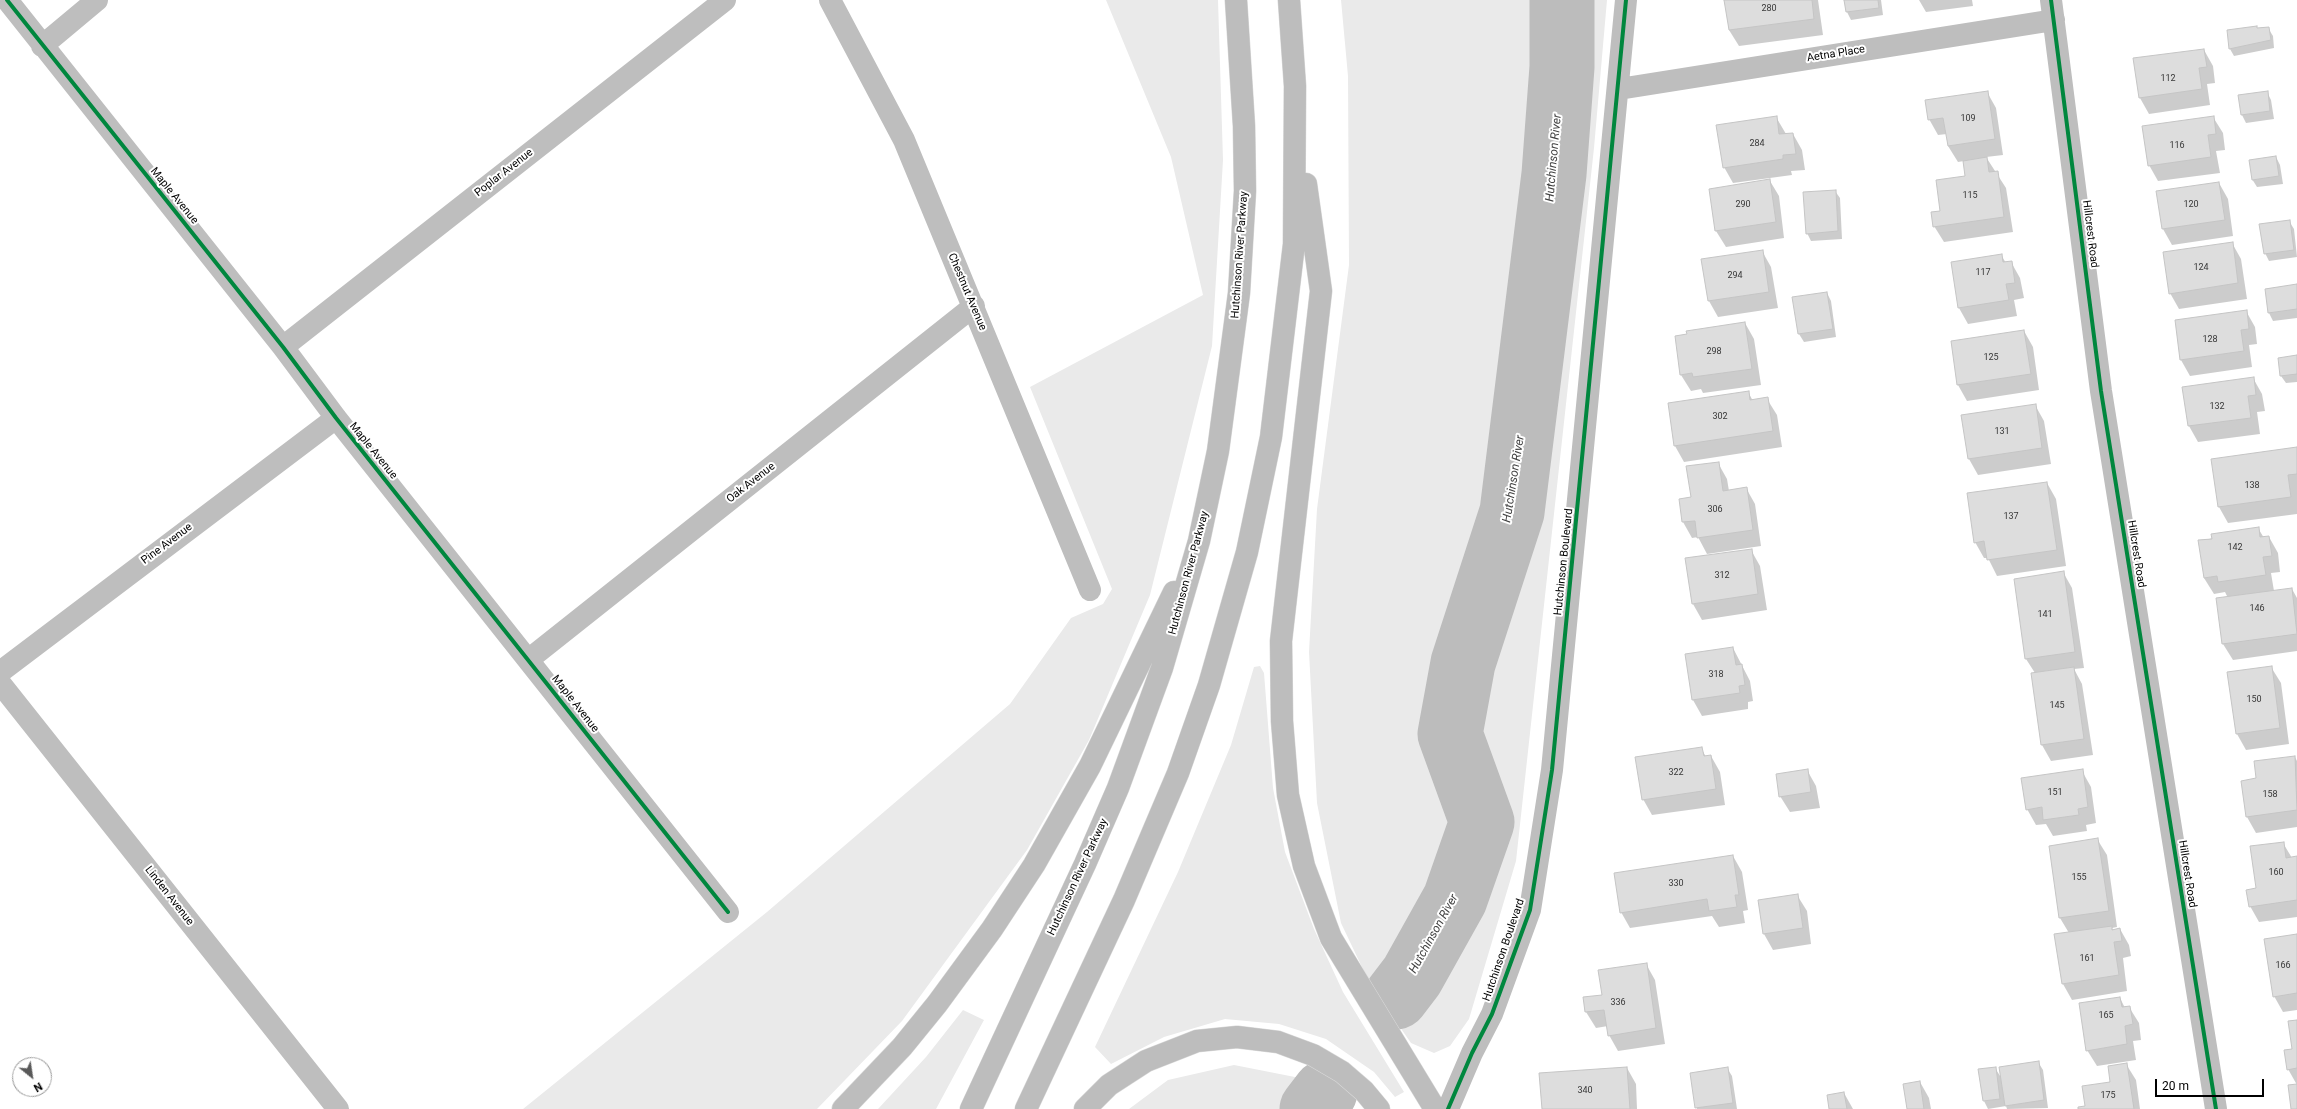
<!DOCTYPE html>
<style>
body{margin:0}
#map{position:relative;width:2297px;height:1109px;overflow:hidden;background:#fff;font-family:Roboto,sans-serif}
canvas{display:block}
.north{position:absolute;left:12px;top:1057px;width:40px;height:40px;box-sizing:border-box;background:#fff;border:1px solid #999;border-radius:50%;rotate:150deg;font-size:11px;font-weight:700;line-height:16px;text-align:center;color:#000}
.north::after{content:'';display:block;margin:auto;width:14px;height:18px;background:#595959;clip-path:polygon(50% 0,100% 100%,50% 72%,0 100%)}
.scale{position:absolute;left:2155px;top:1079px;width:109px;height:18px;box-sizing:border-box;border:2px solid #000;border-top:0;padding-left:5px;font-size:12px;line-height:14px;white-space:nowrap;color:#000;-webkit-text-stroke:3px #fff;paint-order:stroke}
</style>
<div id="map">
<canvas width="2297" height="1109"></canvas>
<div class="north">N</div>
<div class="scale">20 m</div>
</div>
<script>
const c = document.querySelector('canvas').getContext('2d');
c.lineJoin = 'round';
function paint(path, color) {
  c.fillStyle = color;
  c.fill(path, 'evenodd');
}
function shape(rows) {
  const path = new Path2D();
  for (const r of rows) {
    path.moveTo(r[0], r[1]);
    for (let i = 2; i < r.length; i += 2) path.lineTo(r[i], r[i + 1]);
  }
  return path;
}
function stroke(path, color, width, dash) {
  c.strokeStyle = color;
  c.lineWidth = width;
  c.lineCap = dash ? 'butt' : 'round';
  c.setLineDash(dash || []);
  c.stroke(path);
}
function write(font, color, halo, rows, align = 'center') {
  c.font = font + ' Roboto,sans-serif';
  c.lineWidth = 4;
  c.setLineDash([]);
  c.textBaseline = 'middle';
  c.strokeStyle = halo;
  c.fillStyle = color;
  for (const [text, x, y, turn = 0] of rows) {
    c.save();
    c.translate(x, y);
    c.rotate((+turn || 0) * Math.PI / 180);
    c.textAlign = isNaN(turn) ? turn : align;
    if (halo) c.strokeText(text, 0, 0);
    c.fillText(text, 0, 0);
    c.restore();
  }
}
paint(shape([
 [1106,0,1218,0,1223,160,1212,346,1150,595,1089,740,1027,850,902,1021,817,1109,523,1109,767,912,1010,704,1071,618,1103,604,1112,589,1030,387,1203,295,1171,157],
 [1341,0,1607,0,1594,148,1516,861,1469,1019,1450,1046,1434,1053,1411,1043,1370,984,1341,923,1317,803,1309,652,1317,509,1349,265,1348,76],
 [1260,666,1264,673,1273,788,1285,852,1314,929,1343,992,1404,1092,1395,1097,1374,1072,1326,1039,1279,1024,1225,1019,1164,1037,1111,1064,1095,1047,1178,872,1231,745,1254,667],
 [963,1010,984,1020,936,1109,878,1109,926,1057],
 [1234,1065,1305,1079,1340,1109,1129,1109,1168,1080]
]), '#eaeaea');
paint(shape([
 [1725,0,1818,0,1823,35,1739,46,1729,30],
 [1845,0,1881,0,1883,15,1851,20,1847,12],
 [1919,0,1972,0,1973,6,1926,12],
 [2268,28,2273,36,2274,48,2234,56,2230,49,2257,30],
 [2204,50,2213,66,2215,83,2207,84,2210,105,2149,114,2140,98,2134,59],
 [1987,92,1996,108,2003,155,1986,157,2006,188,2013,232,1944,242,1934,226,1941,212,1966,176,1964,161,1958,162,1948,146,1947,134,1938,135,1929,119],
 [2267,92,2271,100,2274,119,2246,123,2242,115,2239,96],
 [1776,117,1786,134,1793,134,1802,150,1805,170,1791,171,1792,175,1733,183,1724,167],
 [2213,117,2223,133,2225,150,2216,151,2220,173,2158,181,2149,165],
 [2276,157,2280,165,2283,184,2257,187,2252,179],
 [1770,181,1779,196,1784,238,1726,247,1716,231,1710,190],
 [2219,183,2228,199,2233,236,2172,245,2163,229,2157,192],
 [1835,191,1840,198,1842,239,1811,241,1807,233],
 [2289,221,2294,229,2297,257,2269,261,2265,253],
 [2232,243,2241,259,2247,299,2179,309,2170,293],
 [1762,251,1771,267,1778,308,1718,317,1709,301],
 [2001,255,2006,263,2011,262,2020,278,2024,298,2014,300,2017,316,1968,324,1959,308],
 [2297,285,2297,318,2273,321,2269,313,2266,289],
 [1827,293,1831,301,1836,337,1804,342,1799,334],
 [2246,311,2255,327,2257,344,2249,345,2252,367,2190,376,2181,360,2176,321],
 [1745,323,1754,339,1761,385,1703,393,1701,389,1691,391,1681,375],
 [2024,331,2033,347,2039,390,1967,401,1958,385,1952,342],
 [2297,356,2297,382,2286,383,2281,376],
 [2253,378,2262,394,2265,411,2257,412,2260,434,2198,442,2189,426,2183,388],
 [1748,392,1753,401,1767,399,1777,415,1782,447,1684,462,1675,446,1669,404],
 [2035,405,2044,421,2051,464,1978,475,1969,459,1962,416],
 [2297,448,2297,514,2228,523,2219,507,2212,460],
 [1718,463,1727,479,1729,491,1746,488,1755,504,1761,546,1707,554,1698,537,1692,538,1683,522,1680,500,1692,498],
 [2047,483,2056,499,2066,566,1997,576,1988,558,1984,558,1975,542],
 [2258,528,2264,538,2269,537,2278,553,2280,572,2271,573,2274,591,2292,589,2297,598,2297,651,2233,660,2223,644,2217,599,2228,598,2225,592,2214,594,2204,578,2200,541],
 [1751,550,1760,566,1767,610,1702,620,1693,604],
 [2063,572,2072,588,2084,668,2074,669,2082,684,2093,755,2051,761,2042,745,2032,674,2035,673,2026,659],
 [1733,648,1750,681,1753,701,1748,702,1748,709,1702,716,1693,700,1686,655],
 [2271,667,2281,683,2289,744,2246,750,2237,734],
 [1701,748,1706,757,1711,756,1720,772,1725,805,1652,815,1643,799],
 [2295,757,2297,761,2297,827,2256,833,2247,817,2242,781,2257,779],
 [1807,770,1816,786,1820,808,1790,812,1780,796],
 [2082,771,2091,787,2096,823,2086,825,2087,831,2053,836,2046,824,2036,825,2027,809],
 [2097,839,2107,855,2117,927,2112,928,2113,930,2120,929,2129,945,2131,956,2123,958,2127,991,2072,1000,2063,984,2069,933,2060,918,2050,846],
 [2283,843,2292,858,2297,857,2297,917,2259,922,2250,906],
 [1733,856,1742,872,1748,910,1743,911,1745,923,1719,927,1712,916,1630,928,1621,912],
 [1797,895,1807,911,1811,944,1773,950,1764,934,1759,901],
 [2297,935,2297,1010,2283,1012,2274,996],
 [1646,964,1655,980,1665,1044,1618,1051,1609,1035,1608,1026,1596,1028,1586,1012,1603,996],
 [2120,998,2125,1008,2129,1007,2139,1023,2141,1040,2133,1041,2136,1060,2097,1066,2087,1050],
 [2297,1021,2297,1085,2288,1069],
 [2038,1062,2043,1070,2048,1108,2007,1109,2006,1106,1988,1109,1984,1101,1995,1068,2002,1079],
 [2126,1064,2136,1080,2140,1109,2079,1109,2086,1107],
 [1627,1068,1636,1084,1637,1109,1543,1109],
 [1727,1068,1732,1076,1737,1109,1697,1109,1691,1074],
 [1920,1082,1929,1098,1931,1109,1908,1109],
 [1844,1093,1853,1109,1830,1109]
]), '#0003');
stroke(shape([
 [1396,997,1412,976,1455,899,1482,822,1450,734,1463,663,1512,512,1554,174,1562,67,1562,0],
 [1312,1109,1325,1092]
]), '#bcbcbc', 65);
const building = shape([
 [1724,0,1812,0,1814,19,1729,30,1724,0],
 [1844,0,1878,0,1879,8,1846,12,1844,0],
 [2257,26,2257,28,2269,27,2271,40,2229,49,2227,30,2257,26],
 [2204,49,2207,67,2199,68,2202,89,2139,98,2133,58,2204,49],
 [1988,91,1995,139,1948,146,1943,118,1928,120,1925,100,1988,91],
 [2268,91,2270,111,2241,115,2238,95,2268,91],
 [1777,116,1779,134,1793,133,1796,154,1783,155,1783,159,1723,168,1716,125,1777,116],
 [2214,116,2216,134,2208,135,2211,157,2148,166,2142,126,2214,116],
 [2276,156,2279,176,2252,180,2249,160,2276,156],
 [1987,157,1989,172,1998,171,2004,217,1933,227,1931,212,1940,211,1936,180,1965,176,1963,161,1987,157],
 [1770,179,1776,222,1715,231,1709,189,1770,179],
 [2219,182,2225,220,2162,229,2156,191,2219,182],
 [1836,190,1838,231,1806,234,1803,192,1836,190],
 [2290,220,2294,250,2264,254,2259,224,2290,220],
 [2233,242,2238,283,2169,294,2163,252,2233,242],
 [1763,250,1769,292,1708,301,1701,259,1763,250],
 [2002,254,2003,262,2012,261,2015,283,2006,284,2009,300,1958,308,1951,262,2002,254],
 [2297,284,2297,309,2268,313,2265,289,2297,284],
 [1827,292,1833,329,1798,334,1792,297,1827,292],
 [2247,310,2249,329,2241,330,2244,351,2180,360,2175,320,2247,310],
 [1745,322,1752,369,1693,377,1692,373,1680,375,1675,336,1687,334,1686,331,1745,322],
 [2024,330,2031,374,1957,385,1951,341,2024,330],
 [2297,355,2297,374,2280,376,2278,358,2297,355],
 [2254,377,2256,395,2248,396,2251,418,2188,426,2182,387,2254,377],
 [1749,391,1750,400,1768,397,1773,431,1674,446,1668,403,1749,391],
 [2036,404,2042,448,1968,459,1961,415,2036,404],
 [2297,447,2297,474,2288,475,2291,497,2218,507,2211,459,2297,447],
 [1719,462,1723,491,1747,487,1753,530,1697,538,1695,521,1682,522,1679,499,1691,497,1686,466,1719,462],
 [2047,482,2057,550,1987,560,1984,541,1974,543,1967,493,2047,482],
 [2259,527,2260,537,2269,536,2272,556,2263,557,2266,575,2218,582,2217,576,2204,578,2198,540,2212,539,2211,534,2259,527],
 [1752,549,1758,594,1692,604,1685,558,1752,549],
 [2064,571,2075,652,2025,659,2014,579,2064,571],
 [2292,588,2297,634,2222,644,2216,598,2292,588],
 [1733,647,1736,665,1742,664,1745,685,1739,686,1740,693,1692,700,1685,654,1733,647],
 [2272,666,2280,728,2236,734,2227,672,2272,666],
 [2074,667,2084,739,2041,745,2031,673,2074,667],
 [1702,747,1704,756,1711,755,1716,789,1642,800,1635,757,1702,747],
 [2295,756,2297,810,2246,817,2241,781,2256,778,2254,761,2295,756],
 [1808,769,1811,792,1779,797,1776,774,1808,769],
 [2083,769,2088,807,2078,809,2079,815,2043,820,2042,807,2026,810,2021,778,2083,769],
 [2098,838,2109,911,2059,918,2049,846,2098,838],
 [2284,842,2286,858,2297,856,2297,900,2249,907,2246,890,2256,888,2250,846,2284,842],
 [1733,855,1739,895,1735,895,1737,907,1709,911,1707,899,1620,913,1614,873,1733,855],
 [1798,894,1803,928,1763,934,1758,900,1798,894],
 [2112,926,2112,930,2120,928,2122,941,2114,942,2119,975,2062,984,2054,934,2112,926],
 [2297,934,2297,993,2273,997,2264,939,2297,934],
 [1647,963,1656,1028,1608,1036,1604,1010,1585,1012,1583,997,1602,995,1598,970,1647,963],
 [2120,997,2122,1007,2130,1006,2133,1024,2125,1026,2127,1044,2086,1051,2079,1003,2120,997],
 [2297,1020,2297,1068,2287,1070,2284,1050,2292,1049,2288,1021,2297,1020],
 [2039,1061,2044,1100,2005,1106,1999,1067,2039,1061],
 [2127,1063,2134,1109,2078,1109,2078,1107,2085,1106,2082,1086,2110,1082,2108,1066,2127,1063],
 [1627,1067,1630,1109,1542,1109,1539,1073,1627,1067],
 [1728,1067,1733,1103,1695,1108,1690,1073,1728,1067],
 [1996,1067,2000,1099,1983,1101,1978,1069,1996,1067],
 [1920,1081,1924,1109,1907,1109,1903,1084,1920,1081],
 [2297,1084,2297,1109,2291,1109,2288,1085,2297,1084],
 [1844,1092,1847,1109,1829,1109,1827,1095,1844,1092]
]);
paint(building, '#ddd');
stroke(building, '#c5c5c5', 1);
const highway = shape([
 [1306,184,1321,291,1281,641,1282,721,1288,795,1304,866,1331,938,1435,1109],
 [843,1109,902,1047,937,1004,992,929,1034,865,1090,766,1174,592],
 [971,1109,1085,864,1118,788,1162,668,1199,541,1218,451,1239,293,1245,191,1244,126,1236,0],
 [1026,1109,1124,900,1178,773,1209,685,1247,552,1271,437,1294,244,1295,86,1289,0],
 [1085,1109,1109,1085,1146,1061,1197,1041,1237,1037,1278,1042,1313,1055,1342,1072,1364,1091,1379,1109]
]);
stroke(highway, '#dbdbdb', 23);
stroke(shape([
 [7,0,283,347,336,418,728,912],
 [830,0,904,140,1090,590],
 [2051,0,2101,391,2216,1109],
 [42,46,97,0],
 [1619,89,2054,20],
 [283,347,725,0],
 [528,660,974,306],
 [0,672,336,418],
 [0,683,338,1109],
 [1448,1109,1472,1053,1492,1014,1530,910,1552,770,1626,0]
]), '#bebebe', 22);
stroke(highway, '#bdbdbd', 22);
stroke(shape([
 [7,0,283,347,336,418,728,912],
 [2051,0,2101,391,2216,1109],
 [1448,1109,1472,1053,1492,1014,1530,910,1552,770,1626,0]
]), '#00873e', 4);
write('9px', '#373737', null, [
 ["280",1769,9],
 ["112",2168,79],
 ["109",1968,119],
 ["284",1757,144],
 ["116",2177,146],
 ["115",1970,196],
 ["290",1743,205],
 ["120",2191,205],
 ["124",2201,268],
 ["117",1983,273],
 ["294",1735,276],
 ["128",2210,340],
 ["298",1714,352],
 ["125",1991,358],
 ["132",2217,407],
 ["302",1720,417],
 ["131",2002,432],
 ["138",2252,486],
 ["306",1715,510],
 ["137",2011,517],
 ["142",2235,548],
 ["312",1722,576],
 ["146",2257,609],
 ["141",2045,615],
 ["318",1716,675],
 ["150",2254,700],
 ["145",2057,706],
 ["322",1676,773],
 ["151",2055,793],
 ["158",2270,795],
 ["160",2276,873],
 ["155",2079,878],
 ["330",1676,884],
 ["161",2087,959],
 ["166",2283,966],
 ["336",1618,1003],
 ["165",2106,1016],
 ["340",1585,1091],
 ["175",2108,1096]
]);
write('11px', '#000', '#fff', [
 ["Aetna Place",1836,54,-9],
 ["Poplar Avenue",504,173,-38],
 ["Maple Avenue",174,196,51],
 ["Hillcrest Road",2090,234,83],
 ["Hutchinson River Parkway",1240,255,-86],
 ["Chestnut Avenue",967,292,67],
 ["Maple Avenue",373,451,51],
 ["Oak Avenue",751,483,-38],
 ["Pine Avenue",167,544,-37],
 ["Hillcrest Road",2136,554,81],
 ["Hutchinson Boulevard",1564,562,-84],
 ["Hutchinson River Parkway",1189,573,-75],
 ["Maple Avenue",575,704,52],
 ["Hillcrest Road",2187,874,81],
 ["Hutchinson River Parkway",1078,877,-65],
 ["Linden Avenue",169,896,52],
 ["Hutchinson Boulevard",1504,950,-71]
]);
write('italic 12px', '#414141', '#fff', [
 ["Hutchinson River",1554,158,-85],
 ["Hutchinson River",1514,479,-81],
 ["Hutchinson River",1434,934,-61]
]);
</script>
